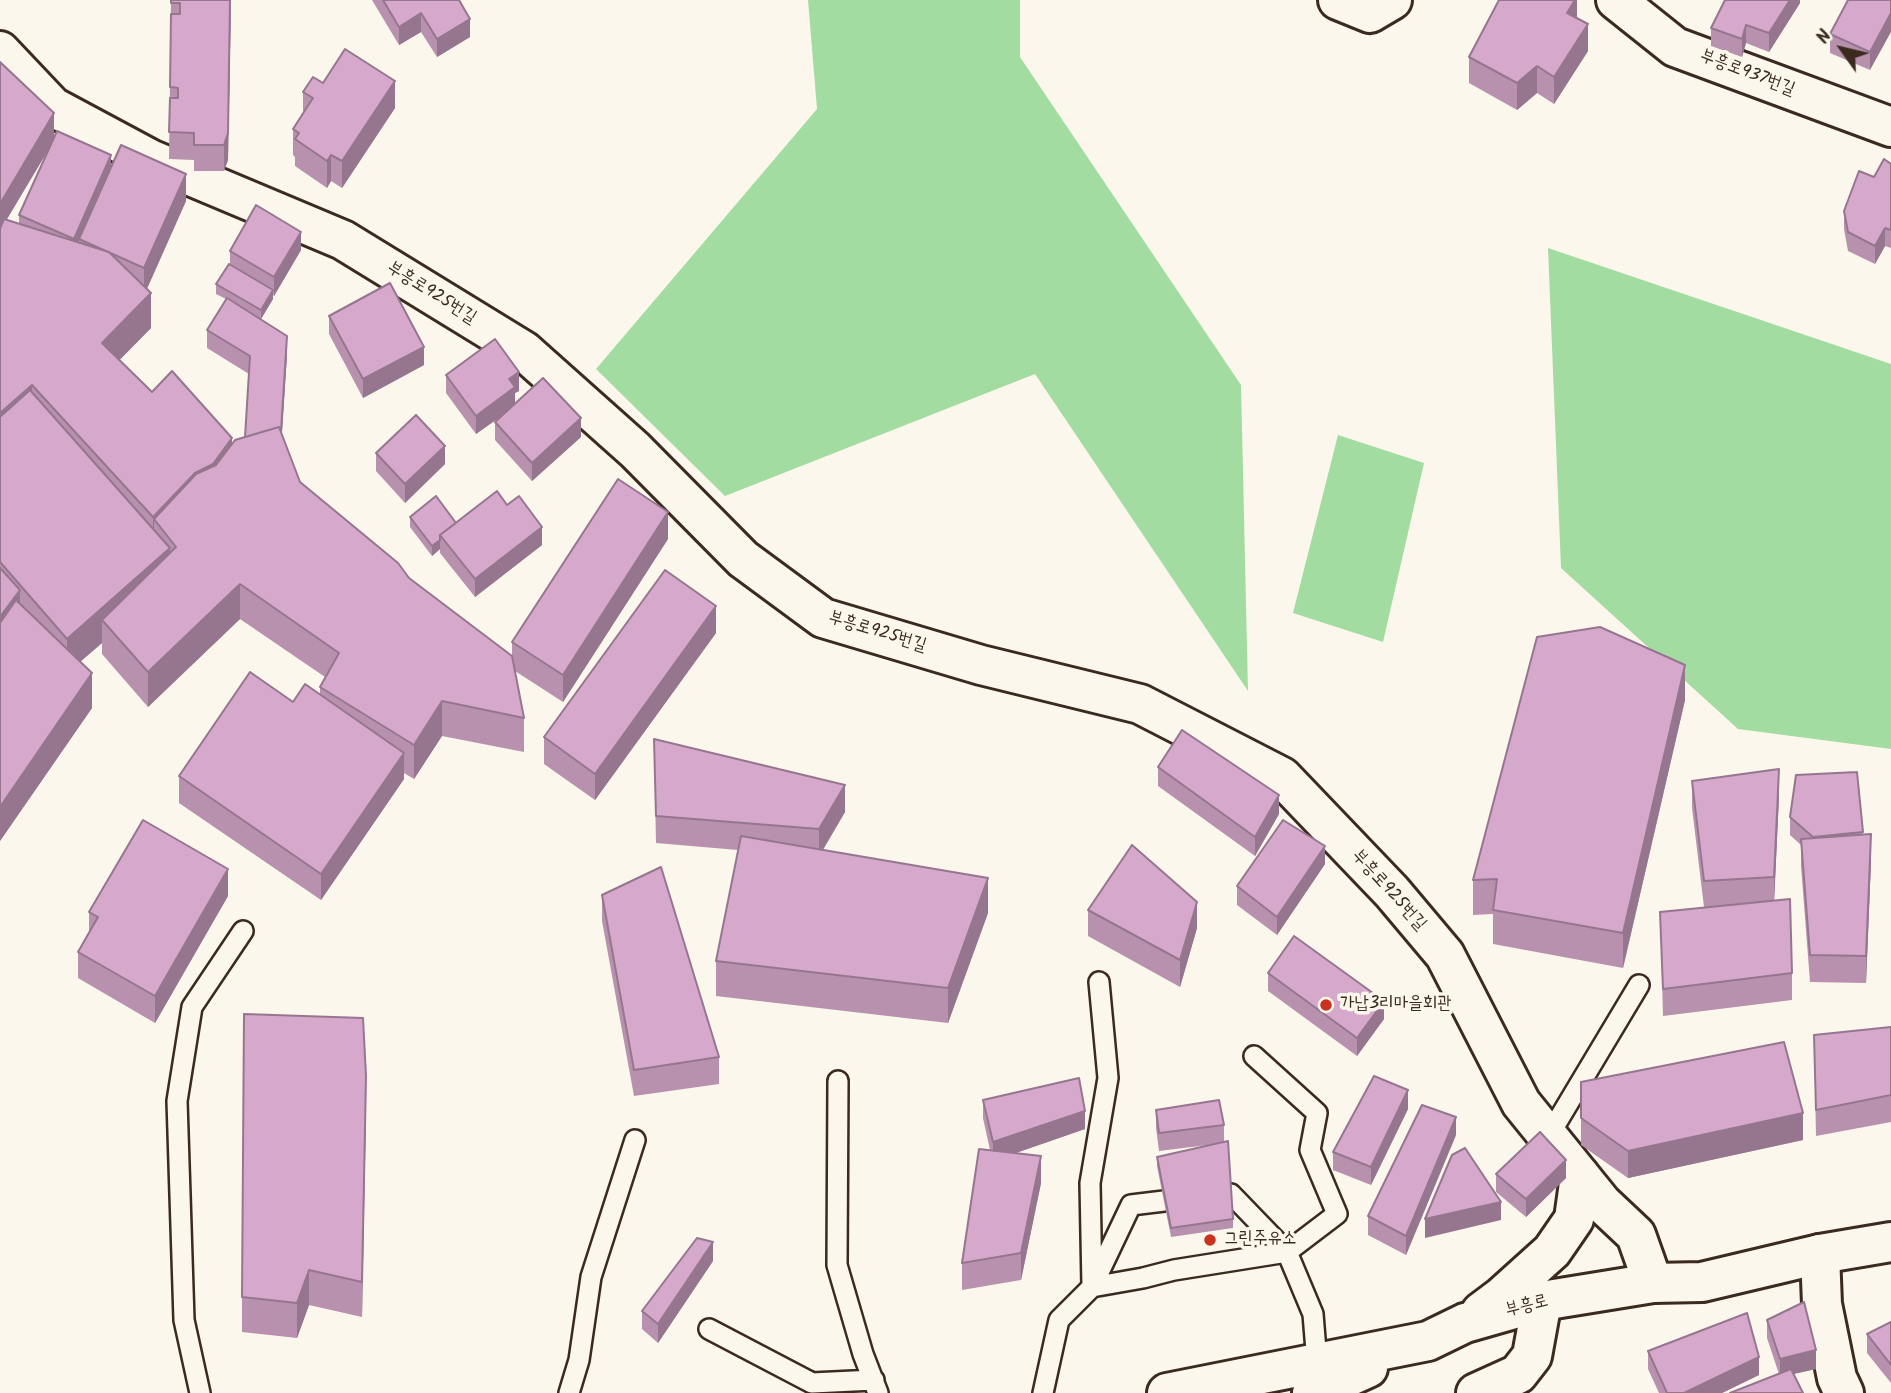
<!DOCTYPE html>
<meta charset="utf-8">
<style>
body{margin:0}
#map{position:relative;width:1891px;height:1393px;overflow:hidden;background:#fbf7ec;font-family:Kalam,sans-serif}
canvas{display:block}
.north{position:absolute;left:1807px;top:14px;width:70px;height:70px;-webkit-text-stroke:5px #fbf7ec;paint-order:stroke;rotate:304deg;font-size:19px;font-weight:700;line-height:28px;text-align:center;color:#3b2a1e}
.north::after{content:'';display:block;margin:auto;width:24px;height:32px;background:#3b2a1e;clip-path:polygon(50% 0,100% 100%,50% 72%,0 100%)}
</style>
<div id="map">
<canvas width="1891" height="1393"></canvas>
<div class="north">N</div>
</div>
<script>
const c = document.querySelector('canvas').getContext('2d');
c.lineJoin = 'round';
function paint(path, color) {
  c.fillStyle = color;
  c.fill(path, 'evenodd');
}
function shape(rows) {
  const path = new Path2D();
  for (const r of rows) {
    path.moveTo(r[0], r[1]);
    for (let i = 2; i < r.length; i += 2) path.lineTo(r[i], r[i + 1]);
  }
  return path;
}
function stroke(path, color, width, dash) {
  c.strokeStyle = color;
  c.lineWidth = width;
  c.lineCap = dash ? 'butt' : 'round';
  c.setLineDash(dash || []);
  c.stroke(path);
}
function write(font, color, halo, rows, align = 'center') {
  c.font = font + ' Kalam,"Poor Story",sans-serif';
  c.lineWidth = 7;
  c.setLineDash([]);
  c.textBaseline = 'middle';
  c.strokeStyle = halo;
  c.fillStyle = color;
  for (const [text, x, y, turn = 0] of rows) {
    c.save();
    c.translate(x, y);
    c.rotate((+turn || 0) * Math.PI / 180);
    c.textAlign = isNaN(turn) ? turn : align;
    if (halo) c.strokeText(text, 0, 0);
    c.fillText(text, 0, 0);
    c.restore();
  }
}
paint(shape([
 [808,0,1020,0,1020,57,1241,385,1248,691,1035,374,725,496,596,369,817,109],
 [1548,248,1891,364,1891,749,1738,729,1561,568],
 [1338,435,1424,463,1383,642,1293,613]
]), '#a3dca0');
const service = shape([
 [1099,982,1108,1078,1090,1183,1092,1287,1143,1278,1174,1270,1287,1252,1337,1214,1310,1150,1317,1113,1254,1056],
 [838,1081,837,1265,863,1354,878,1393],
 [1548,1137,1639,985],
 [1231,1194,1287,1252,1313,1314,1317,1363],
 [709,1329,812,1383,874,1380],
 [200,1393,184,1320,177,1101,192,1007,243,931],
 [569,1393,579,1360,591,1277,635,1140],
 [1043,1393,1059,1320,1092,1287,1131,1205,1164,1201]
]);
const minor = shape([
 [1338,0,1370,13,1392,0],
 [1616,0,1675,47,1891,127],
 [0,51,53,107,150,159,343,240,524,351,635,450,743,559,823,618,981,665,1140,704,1282,777,1392,892,1445,955,1521,1103,1602,1203,1636,1235,1653,1283],
 [1820,1254,1822,1304,1837,1378,1844,1393],
 [1476,1393,1518,1374,1532,1356,1542,1301]
]);
const secondary = shape([
 [1481,1312,1501,1297,1552,1251,1574,1219,1580,1176],
 [1167,1393,1428,1341,1465,1323,1542,1301,1653,1283,1702,1282,1820,1254,1891,1242],
 [1312,1393,1368,1368]
]);
stroke(service, '#3b2a1e', 24);
stroke(minor, '#3b2a1e', 44);
stroke(secondary, '#3b2a1e', 44);
stroke(service, '#fbf7ec', 19);
stroke(minor, '#fbf7ec', 38);
stroke(secondary, '#fbf7ec', 38);
paint(shape([
 [171,0,231,0,228,160,224,171,194,171,194,160,169,159],
 [372,0,459,0,470,37,437,57,421,32,399,45],
 [1577,0,1577,18,1588,51,1554,104,1537,93,1517,110,1469,83,1469,57],
 [1800,0,1800,3,1769,52,1746,43,1742,57,1711,46,1711,28],
 [1891,0,1870,70,1830,53,1830,34],
 [0,62,54,136,111,167,186,201,147,289,151,328,119,360,152,392,232,444,245,437,249,374,207,348,207,330,226,299,216,294,216,284,230,264,230,251,301,250,274,296,273,295,273,299,261,319,287,354,282,434,300,482,409,578,512,660,512,642,668,539,563,702,515,671,524,718,524,752,442,736,414,779,404,773,404,779,321,900,179,803,179,776,293,702,320,694,320,687,325,677,240,619,148,707,102,654,102,643,80,662,92,708,0,841],
 [49,149,19,215,19,224,6,220],
 [323,83,395,108,342,188,331,181,327,188,295,166,295,157,293,155,293,129,303,113,303,92],
 [1891,164,1891,248,1885,246,1875,264,1848,251,1844,229,1844,211,1874,177],
 [329,316,424,365,363,398,329,334],
 [446,375,519,391,515,393,515,403,581,437,532,481,495,440,495,422,503,415,476,434,446,393],
 [376,453,445,464,405,503,376,471],
 [507,505,542,545,475,597,440,553,440,549,432,556,410,527,410,517,456,523],
 [716,633,595,800,544,764,544,737],
 [1685,700,1623,968,1493,944,1493,914,1473,915,1473,880],
 [654,739,845,812,823,850,988,913,948,1023,716,996,716,961,738,850,656,843],
 [1158,767,1279,814,1255,856,1158,786],
 [1857,772,1863,835,1871,861,1866,983,1810,982,1801,866,1801,845,1790,835,1790,817],
 [1692,781,1779,796,1774,901,1792,973,1792,1000,1663,1016,1660,912,1719,907,1704,907,1692,808],
 [1325,864,1277,935,1237,905,1237,886],
 [602,895,719,1057,719,1084,634,1096,602,921],
 [228,896,155,1023,78,978,78,952,89,933,89,912],
 [1088,910,1197,928,1180,987,1088,936],
 [1268,973,1384,1019,1357,1056,1268,991],
 [1891,1027,1891,1122,1816,1136,1814,1035],
 [1581,1082,1803,1140,1628,1178,1581,1145],
 [983,1100,1085,1129,1015,1153,1041,1183,1021,1280,962,1290,962,1263,990,1150,983,1118],
 [1408,1109,1371,1185,1333,1170,1333,1152],
 [366,1110,362,1317,309,1305,297,1338,242,1332,242,1297],
 [1156,1110,1224,1125,1224,1142,1233,1219,1233,1228,1171,1237,1157,1166,1157,1157,1216,1144,1159,1151,1156,1128],
 [1456,1135,1406,1255,1368,1235,1368,1216],
 [1496,1174,1566,1178,1526,1217,1496,1192],
 [713,1261,658,1343,642,1329,642,1311],
 [1767,1320,1816,1369,1793,1374,1779,1374,1767,1338],
 [1891,1322,1891,1383,1867,1353,1867,1334],
 [1648,1351,1759,1375,1722,1393,1659,1393,1648,1369]
]), '#b891af');
paint(shape([
 [231,0,228,160,224,171,224,145],
 [1575,0,1577,0,1577,24,1567,13],
 [1790,0,1800,0,1800,3,1769,52,1769,33],
 [421,13,421,32,399,45,399,27],
 [1891,13,1891,32,1870,70,1870,52],
 [470,19,470,37,437,57,437,39],
 [1588,24,1588,51,1554,104,1554,77],
 [1746,25,1746,43,1742,57,1742,39],
 [1537,66,1537,93,1517,110,1517,83],
 [395,81,395,108,342,188,342,161],
 [54,113,54,140,3,226,0,241,0,204],
 [111,155,111,173,79,239,79,245,74,258,74,239],
 [331,155,331,181,327,188,327,161],
 [186,174,186,201,144,295,144,268],
 [1885,228,1885,246,1875,264,1875,246],
 [301,232,301,250,274,296,274,277],
 [273,290,273,299,261,319,261,310],
 [151,293,151,328,102,378,102,343],
 [287,336,287,354,280,460,280,441],
 [424,347,424,365,363,398,363,379],
 [519,372,519,391,515,393,515,406,476,434,476,416,509,379],
 [32,385,32,419,0,447,0,413],
 [581,418,581,437,532,481,532,463],
 [232,438,232,473,154,519,154,550,153,551,153,517,195,473],
 [445,446,445,464,405,503,405,484],
 [668,512,668,539,563,702,563,675],
 [542,527,542,545,475,597,475,579],
 [440,540,440,549,432,556,432,546],
 [170,548,170,582,102,620,102,643,67,673,67,639],
 [240,584,240,619,148,707,148,672],
 [20,590,20,625,0,652,0,617],
 [716,606,716,633,595,800,595,774],
 [1685,665,1685,700,1623,968,1623,933],
 [92,673,92,708,0,841,0,807],
 [442,701,442,736,414,779,414,745],
 [404,753,404,779,321,900,321,874],
 [1779,769,1779,796,1774,904,1774,877],
 [845,785,845,812,819,856,819,829],
 [1279,795,1279,814,1255,856,1255,837],
 [1871,834,1871,861,1866,983,1866,956],
 [1325,846,1325,864,1277,935,1277,917],
 [228,869,228,896,155,1023,155,996],
 [988,878,988,913,948,1023,948,988],
 [1197,902,1197,928,1180,987,1180,960],
 [1384,1001,1384,1019,1357,1056,1357,1038],
 [366,1076,366,1110,362,1317,362,1282],
 [1408,1090,1408,1109,1371,1185,1371,1167],
 [1085,1111,1085,1129,993,1161,993,1142],
 [1803,1113,1803,1140,1628,1178,1628,1151],
 [1456,1117,1456,1135,1406,1255,1406,1236],
 [1041,1156,1041,1183,1021,1280,1021,1253],
 [1566,1160,1566,1178,1526,1217,1526,1199],
 [1501,1202,1501,1220,1425,1238,1425,1219],
 [713,1242,713,1261,658,1343,658,1324],
 [309,1270,309,1305,297,1338,297,1303],
 [1816,1350,1816,1369,1780,1377,1780,1359],
 [1759,1357,1759,1375,1722,1393,1684,1393]
]), '#96768f');
const building = shape([
 [171,0,230,0,228,133,224,145,194,145,194,133,169,132,170,98,178,98,178,88,170,87,171,14,180,14,180,3,171,3,171,0],
 [383,0,459,0,470,19,437,39,421,13,399,27,383,0],
 [1499,0,1575,0,1567,13,1588,24,1554,77,1537,66,1517,83,1469,57,1499,0],
 [1725,0,1790,0,1769,33,1746,25,1742,39,1711,28,1725,0],
 [1848,0,1891,0,1891,13,1870,52,1830,34,1848,0],
 [345,49,395,81,342,161,331,155,327,161,295,139,299,133,293,129,313,98,303,92,313,77,323,83,345,49],
 [0,62,54,113,0,204,0,62],
 [57,131,111,155,74,239,19,215,57,131],
 [121,145,186,174,144,268,79,239,121,145],
 [1884,159,1891,164,1891,230,1885,228,1875,246,1848,232,1844,211,1859,171,1874,177,1884,159],
 [256,205,301,232,274,277,230,251,256,205],
 [4,219,109,252,151,293,102,343,152,392,172,371,232,438,213,464,195,473,153,517,32,385,0,413,0,229,4,219],
 [229,264,273,290,261,310,216,284,229,264],
 [390,283,424,347,363,379,329,316,390,283],
 [227,298,287,336,281,431,279,427,245,437,250,356,207,330,227,298],
 [495,339,519,372,509,379,515,387,476,416,446,375,495,339],
 [543,378,581,418,532,463,495,422,543,378],
 [30,390,170,548,67,639,0,562,0,417,30,390],
 [416,415,445,446,405,484,376,453,416,415],
 [279,427,300,482,398,563,409,578,512,656,524,718,442,701,414,745,320,687,339,653,240,584,148,672,102,620,176,547,154,519,196,474,216,465,235,440,279,427],
 [618,479,668,512,563,675,512,642,618,479],
 [497,491,507,505,519,496,542,527,475,579,440,535,497,491],
 [436,496,456,523,440,535,440,540,432,546,410,517,436,496],
 [0,568,20,590,0,617,0,568],
 [665,570,716,606,595,774,544,737,665,570],
 [16,600,92,673,0,807,0,623,16,600],
 [1600,627,1685,665,1623,933,1493,910,1497,879,1473,880,1537,637,1600,627],
 [250,672,293,702,305,684,404,753,321,874,179,776,250,672],
 [1182,730,1279,795,1255,837,1158,767,1182,730],
 [654,739,845,785,819,829,656,816,654,739],
 [1779,769,1774,877,1704,881,1692,781,1779,769],
 [1857,772,1863,832,1813,837,1790,817,1796,775,1857,772],
 [143,820,228,869,155,996,78,952,98,917,89,912,143,820],
 [1283,820,1325,846,1277,917,1237,886,1283,820],
 [1871,834,1866,956,1810,955,1801,839,1871,834],
 [741,836,988,878,948,988,716,961,741,836],
 [1132,845,1197,902,1180,960,1088,910,1132,845],
 [661,867,719,1057,634,1070,602,895,661,867],
 [1790,899,1792,973,1663,989,1660,912,1790,899],
 [1294,936,1384,1001,1357,1038,1268,973,1294,936],
 [244,1014,363,1018,366,1076,362,1282,309,1270,297,1303,242,1297,244,1014],
 [1891,1027,1891,1095,1816,1110,1814,1035,1891,1027],
 [1784,1042,1803,1113,1628,1151,1581,1118,1581,1082,1784,1042],
 [1374,1076,1408,1090,1371,1167,1333,1152,1374,1076],
 [1079,1078,1085,1111,993,1142,983,1100,1079,1078],
 [1219,1100,1224,1125,1159,1133,1156,1110,1219,1100],
 [1422,1105,1456,1117,1406,1236,1368,1216,1422,1105],
 [1540,1132,1566,1160,1526,1199,1496,1174,1540,1132],
 [1228,1141,1233,1219,1171,1228,1157,1157,1228,1141],
 [1465,1148,1501,1202,1425,1219,1452,1155,1465,1148],
 [979,1149,1041,1156,1021,1253,962,1263,979,1149],
 [697,1238,713,1242,658,1324,642,1311,697,1238],
 [1804,1302,1816,1350,1780,1359,1767,1320,1804,1302],
 [1747,1313,1759,1357,1684,1393,1667,1393,1648,1351,1747,1313],
 [1891,1322,1891,1365,1867,1334,1891,1322],
 [1791,1369,1803,1393,1730,1393,1791,1369]
]);
paint(building, '#d6a9cc');
stroke(building, '#96768f', 2);
for (const [x, y, r, color] of [
 [1326,1005,7,"#c8321e"],
 [1210,1240,7,"#c8321e"]
]) {
  const dot = new Path2D();
  dot.arc(x, y, r, 0, 2 * Math.PI);
  c.fillStyle = color;
  c.fill(dot);
  stroke(dot, '#fbf7ec', 2.5);
}
write('18px', '#3b2a1e', '#fbf7ec', [
 ["부흥로937번길",1747,74,21],
 ["부흥로925번길",431,294,32],
 ["부흥로925번길",877,633,17],
 ["부흥로925번길",1388,891,48],
 ["부흥로",1527,1307,-14]
]);
write('18px', '#3b2a1e', '#fbf7ec', [
 ["가납3리마을회관",1340,1005],
 ["그린주유소",1224,1240]
], 'left');
</script>
